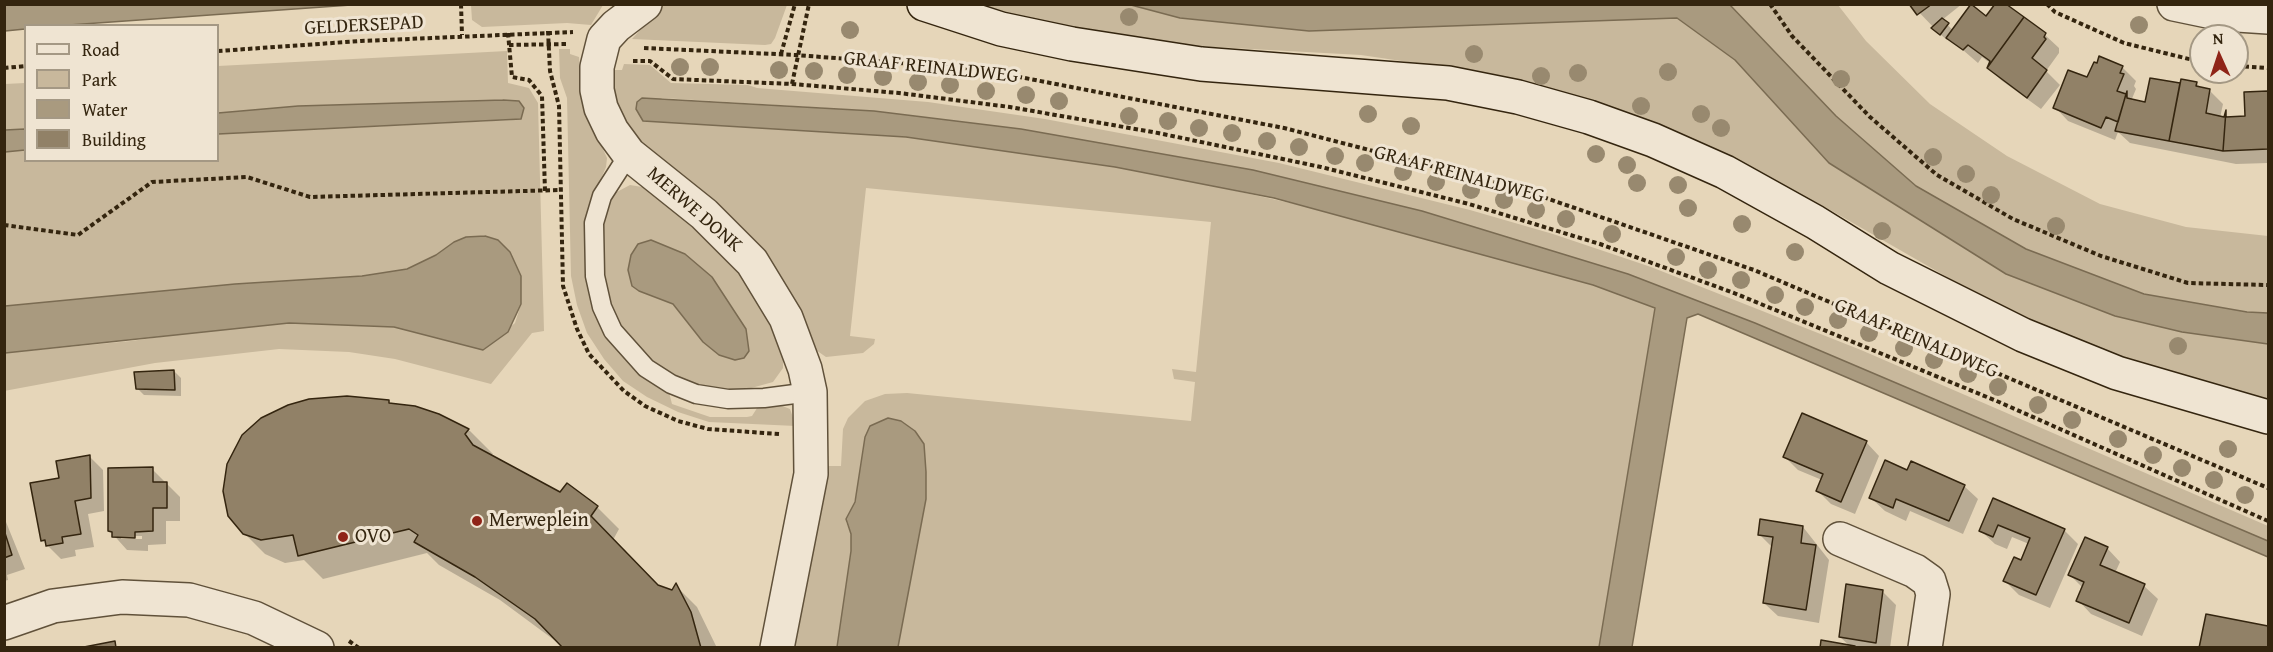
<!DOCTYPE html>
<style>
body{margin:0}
#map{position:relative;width:2273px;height:652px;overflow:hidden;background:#e6d6b9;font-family:"Gentium Book Plus",serif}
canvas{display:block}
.frame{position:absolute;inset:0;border:6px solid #34250f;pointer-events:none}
.legend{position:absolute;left:24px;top:24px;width:195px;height:138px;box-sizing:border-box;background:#efe4d2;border:2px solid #a49884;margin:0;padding:8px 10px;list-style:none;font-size:18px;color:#34250f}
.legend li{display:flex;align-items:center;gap:12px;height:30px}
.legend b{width:30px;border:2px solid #a49884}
.north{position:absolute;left:2189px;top:24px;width:60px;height:60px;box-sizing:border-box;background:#efe4d2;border:2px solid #a49884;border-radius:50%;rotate:357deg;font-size:16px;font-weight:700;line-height:24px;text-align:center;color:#34250f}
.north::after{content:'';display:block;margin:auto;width:21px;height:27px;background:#8f2418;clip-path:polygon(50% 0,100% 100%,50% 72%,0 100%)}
</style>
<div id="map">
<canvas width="2273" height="652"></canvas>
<div class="frame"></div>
<ul class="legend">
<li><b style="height:8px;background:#efe4d2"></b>Road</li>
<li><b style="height:16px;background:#c8b89c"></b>Park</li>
<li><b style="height:16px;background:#a99a7f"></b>Water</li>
<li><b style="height:16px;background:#918167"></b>Building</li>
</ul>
<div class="north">N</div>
</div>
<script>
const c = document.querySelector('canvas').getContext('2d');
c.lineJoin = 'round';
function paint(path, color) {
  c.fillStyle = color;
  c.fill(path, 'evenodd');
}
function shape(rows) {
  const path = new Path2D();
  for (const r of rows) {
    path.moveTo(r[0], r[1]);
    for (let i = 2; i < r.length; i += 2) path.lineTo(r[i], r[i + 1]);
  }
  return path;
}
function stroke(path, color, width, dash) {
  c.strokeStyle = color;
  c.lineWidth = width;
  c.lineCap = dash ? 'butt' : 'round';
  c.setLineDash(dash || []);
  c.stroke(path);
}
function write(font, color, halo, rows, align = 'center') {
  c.font = font + ' "Gentium Book Plus",serif';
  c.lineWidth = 6;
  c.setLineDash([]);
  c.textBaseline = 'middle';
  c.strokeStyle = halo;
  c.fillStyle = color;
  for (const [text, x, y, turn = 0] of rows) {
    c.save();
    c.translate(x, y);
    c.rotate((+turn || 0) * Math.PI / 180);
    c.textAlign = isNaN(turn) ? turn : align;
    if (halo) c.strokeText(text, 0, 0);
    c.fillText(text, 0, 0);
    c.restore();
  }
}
paint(shape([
 [471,5,471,4,603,5,591,25,567,23,482,27,472,20],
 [663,5,787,5,775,38,771,44,765,45,632,39],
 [980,5,1131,5,1180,18,1309,31,1677,18,1735,60,1829,163,2006,274,2115,316,2182,332,2268,344,2268,401,2197,383,2099,350,2001,308,1825,207,1660,126,1469,71,1361,55,1159,44,1004,16],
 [1730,5,1838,5,1866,41,1930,104,2007,156,2100,204,2186,227,2268,236,2268,313,2247,312,2144,294,2026,249,1916,186,1836,116],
 [559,49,570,49,570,54,579,57,582,103,607,158,606,167,589,207,584,247,592,306,602,331,635,371,669,392,672,404,710,417,747,417,752,416,759,405,775,403,790,409,796,426,709,422,678,412,647,397,623,381,604,359,587,333,577,305,571,276,567,98,560,78],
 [507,51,508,83,529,88,538,103,544,331,532,333,491,384,395,359,349,352,279,349,155,363,4,391,5,353,131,341,225,328,289,323,394,327,483,350,515,323,521,304,521,276,454,242,436,255,407,269,362,276,235,284,5,306,5,152,25,150,26,160,218,160,218,134,513,120,519,101,503,100,298,106,218,113,218,66],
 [624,64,650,65,671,83,748,85,757,88,928,102,1045,119,1279,163,1470,210,1553,234,1651,267,1861,350,2268,526,2268,541,1755,323,1628,274,1422,211,1253,170,1021,129,874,111,662,98,643,121,906,137,1115,167,1200,183,1349,216,1485,254,1593,285,1655,308,1599,647,898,647,926,499,926,472,924,444,915,431,901,421,860,479,852,511,848,515,846,522,851,534,851,551,837,647,791,647,820,518,827,466,841,466,843,429,848,418,865,401,885,394,907,393,1191,421,1195,382,1174,379,1172,369,1196,372,1211,222,866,188,850,336,875,339,874,344,863,353,826,357,813,348,629,132,613,99,613,70,622,70],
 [25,83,25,129,5,130,5,84],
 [630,185,648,188,670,203,728,259,750,288,783,351,783,368,773,382,744,390,727,390,692,384,650,361,619,325,610,307,602,272,602,228,607,203,613,194],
 [651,240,685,254,719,355,703,342,673,304,644,293]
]), '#c8b89c');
const water = shape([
 [5,4,351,4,351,5,69,25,26,26,25,29,5,31,5,4],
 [1131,5,1730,5,1836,116,1916,186,2026,249,2144,294,2247,312,2268,313,2268,344,2182,332,2115,316,2006,274,1829,163,1735,60,1677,18,1309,31,1180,18,1131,5],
 [642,98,874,111,1021,129,1253,170,1422,211,1628,274,1755,323,2268,541,2268,557,1698,314,1687,318,1632,647,1599,647,1655,308,1593,285,1274,198,1115,167,906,137,643,121,636,109,637,102,642,98],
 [503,100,519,101,524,108,521,119,218,134,218,113,298,106,503,100],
 [25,129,25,150,5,152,5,130,25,129],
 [485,236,498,240,510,252,521,276,521,304,508,332,483,350,394,327,289,323,5,353,5,306,235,284,362,276,407,269,436,255,454,242,466,237,485,236],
 [651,240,685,254,712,277,746,329,749,351,744,358,735,360,719,355,703,342,673,304,639,291,632,286,628,270,631,255,638,244,651,240],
 [888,418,901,421,915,431,924,444,926,472,926,499,898,647,837,647,851,551,851,534,846,519,855,502,865,437,870,426,888,418]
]);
paint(water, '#a99a7f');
stroke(water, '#7a6b52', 1.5);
paint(shape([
 [1911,4,1962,4,1942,20,1954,31,1987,18,2045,35,2059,48,2059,53,2046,71,2060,85,2041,109,2001,80,1988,67,1990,63,1982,57,1978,63,1949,38,1947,40,1940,34],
 [2122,67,2136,81,2134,86,2136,89,2131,101,2146,103,2151,80,2181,85,2196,83,2202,89,2210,91,2223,104,2220,118,2246,118,2247,93,2268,92,2268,163,2236,164,2130,143,2118,132,2115,140,2068,121,2055,107,2088,79],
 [174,371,181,378,181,396,144,395,137,388],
 [371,399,414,407,470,431,493,454,490,456,560,494,596,506,619,529,613,540,659,587,673,592,675,585,697,607,717,648,565,648,500,600,439,565,427,553,323,579,304,560,285,563,265,554,241,530,225,481,234,449,251,428],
 [1866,442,1879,456,1855,514,1831,504,1817,490,1822,480,1798,470,1785,457],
 [90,457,103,470,104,511,88,514,94,547,75,550,76,556,61,559,42,540,61,479],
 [152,469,180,497,180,521,166,521,166,544,148,545,148,551,127,550,110,531],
 [121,536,142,536,142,539,121,539],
 [1908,471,1964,486,1978,499,1963,534,1910,511,1906,521,1885,511,1871,498],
 [1994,500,2064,530,2078,544,2050,608,2019,595,2005,581,2021,562,2029,544,2012,537,2007,549,1995,544,1981,531],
 [4,517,25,569,7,575,8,580,4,581],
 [1803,527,1829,560,1819,623,1778,616,1764,603,1773,548,1759,534],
 [2107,548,2120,562,2115,573,2144,586,2158,599,2142,636,2091,614,2078,600,2083,588,2070,575],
 [1883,592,1896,605,1890,648,1821,648,1851,647,1840,637]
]), '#0003');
const building = shape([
 [1909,4,1932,4,1917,15,1909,4],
 [1971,4,1986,16,1995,4,2006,4,2024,17,1987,68,1990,61,1968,45,1963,50,1946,38,1971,4],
 [2024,17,2046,33,2044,37,2046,39,2032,58,2047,70,2027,98,1987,68,2024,17],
 [1942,18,1949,23,1940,35,1931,28,1942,18],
 [2099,56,2123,66,2120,73,2124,74,2117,91,2126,94,2118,122,2106,117,2101,128,2053,108,2068,70,2087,77,2094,62,2097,63,2099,56],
 [2150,78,2180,83,2169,141,2115,131,2127,91,2127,98,2145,102,2150,78],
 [2181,79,2197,82,2196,86,2210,89,2206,113,2224,117,2226,110,2223,151,2169,141,2181,79],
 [2268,91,2268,149,2223,151,2226,110,2226,117,2245,116,2244,92,2268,91],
 [174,370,175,390,136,389,134,372,174,370],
 [347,396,389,400,389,403,415,406,439,414,469,429,465,434,473,445,560,492,567,483,598,506,591,516,658,585,672,590,676,583,691,612,701,648,563,648,535,619,475,577,414,542,418,535,409,529,298,556,293,535,261,540,243,534,228,516,223,491,227,464,242,435,261,418,288,405,309,399,347,396],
 [1802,413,1867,441,1841,502,1816,491,1823,474,1783,457,1802,413],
 [90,455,91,498,75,501,81,534,62,537,63,543,46,546,45,540,41,541,30,483,59,478,56,461,90,455],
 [1885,460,1907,470,1911,461,1965,485,1949,521,1896,499,1893,508,1869,498,1885,460],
 [153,467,153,482,167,482,167,508,153,508,153,531,135,532,135,538,112,537,112,532,108,531,108,468,153,467],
 [1993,498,2065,529,2036,595,2003,581,2014,557,2021,560,2030,538,1998,525,1993,537,1979,531,1993,498],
 [1760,519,1803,526,1801,543,1816,545,1806,610,1763,603,1773,537,1758,535,1760,519],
 [4,530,12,555,4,558,4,530],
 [2085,537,2108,547,2100,565,2145,584,2129,623,2076,601,2084,582,2068,575,2085,537],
 [1846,584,1883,590,1876,643,1839,637,1846,584],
 [2206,614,2268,626,2268,648,2199,648,2206,614],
 [1821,640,1855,646,1855,648,1820,648,1821,640],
 [115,641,116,648,84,648,84,647,115,641]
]);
paint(building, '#918167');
stroke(building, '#34250f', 1.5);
const service = shape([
 [629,154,602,196,594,223,595,276,602,307,613,331,646,368,671,384,696,394,728,399,764,398,810,392]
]);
const minor = shape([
 [645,4,616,26,604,39,597,67,597,90,601,108,612,131,629,154,704,214,752,262,786,318,805,369,810,392,811,474,777,648],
 [2174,4,2222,14,2268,17],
 [1840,539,1915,571,1929,581,1933,594,1925,648],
 [4,623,53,606,122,597,189,600,254,618,317,648]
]);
const secondary = shape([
 [924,4,1001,29,1072,44,1201,64,1448,83,1518,97,1589,117,1653,140,1725,172,1815,222,1889,268,2023,335,2117,373,2268,417]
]);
stroke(service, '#60513a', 21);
stroke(minor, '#60513a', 36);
stroke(secondary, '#34250f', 36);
stroke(shape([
 [461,4,462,35],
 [1770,4,1792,36,1870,117,1937,175,2013,219,2101,256,2188,283,2268,285],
 [2047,4,2055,12,2124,43,2201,62],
 [548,31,550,71,559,106,563,286,577,329,589,354,624,391,645,406,678,421,708,429,779,434],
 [508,33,512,77,529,80,542,96,545,191],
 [509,45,568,44],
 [644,48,796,55,978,69,1284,128,1517,188,1754,270,2268,488],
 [218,51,361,41,573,32],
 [781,54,795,4],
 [633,61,650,61,673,79,792,84,899,93,1010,107,1158,133,1321,167,1469,204,1600,244,1734,293,1999,402,2268,521],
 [2237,66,2268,68],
 [4,68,26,66],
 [792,84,809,4],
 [4,225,78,235,152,182,247,177,310,197,559,190],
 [349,641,359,648]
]), '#34250f', 4, [4.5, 3]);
stroke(service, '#efe4d2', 18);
stroke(minor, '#efe4d2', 33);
stroke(secondary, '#efe4d2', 33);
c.fillStyle = '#98896f';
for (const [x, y] of [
 [1129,17],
 [2139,25],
 [850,30],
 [1474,54],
 [680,67],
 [710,67],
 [779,70],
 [814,71],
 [1668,72],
 [1578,73],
 [847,75],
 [1541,76],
 [883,77],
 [1841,79],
 [918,82],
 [950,85],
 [986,91],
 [1026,95],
 [1059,101],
 [1641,106],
 [1368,114],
 [1701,114],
 [1129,116],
 [1168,121],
 [1411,126],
 [1199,128],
 [1721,128],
 [1232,133],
 [1267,141],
 [1299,147],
 [1596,154],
 [1335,156],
 [1933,157],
 [1365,163],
 [1627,165],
 [1403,172],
 [1966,174],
 [1436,182],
 [1637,183],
 [1678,185],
 [1471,190],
 [1991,195],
 [1504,200],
 [1688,208],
 [1536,210],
 [1566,219],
 [1742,224],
 [2056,226],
 [1882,231],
 [1612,234],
 [1795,252],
 [1676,257],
 [1708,270],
 [1741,280],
 [1775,295],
 [1805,307],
 [1838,320],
 [1869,333],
 [2178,346],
 [1904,348],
 [1934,360],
 [1968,374],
 [1998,387],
 [2038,405],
 [2072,420],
 [2118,439],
 [2228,449],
 [2153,455],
 [2182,468],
 [2214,480],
 [2245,495]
]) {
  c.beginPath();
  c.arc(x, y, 9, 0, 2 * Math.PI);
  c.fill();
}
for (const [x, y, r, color] of [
 [477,521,6,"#8f2418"],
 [343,537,6,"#8f2418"]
]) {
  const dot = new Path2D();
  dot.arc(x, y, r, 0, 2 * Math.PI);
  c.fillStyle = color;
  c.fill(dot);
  stroke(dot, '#efe4d2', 2);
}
write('20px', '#34250f', '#efe4d2', [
 ["GELDERSEPAD",364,26,-3],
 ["GRAAF REINALDWEG",931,68,6],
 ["GRAAF REINALDWEG",1459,175,15],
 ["MERWE DONK",694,210,41],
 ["GRAAF REINALDWEG",1916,339,23]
]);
write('20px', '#34250f', '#efe4d2', [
 ["Merweplein",489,521],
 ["OVO",355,537]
], 'left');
</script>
